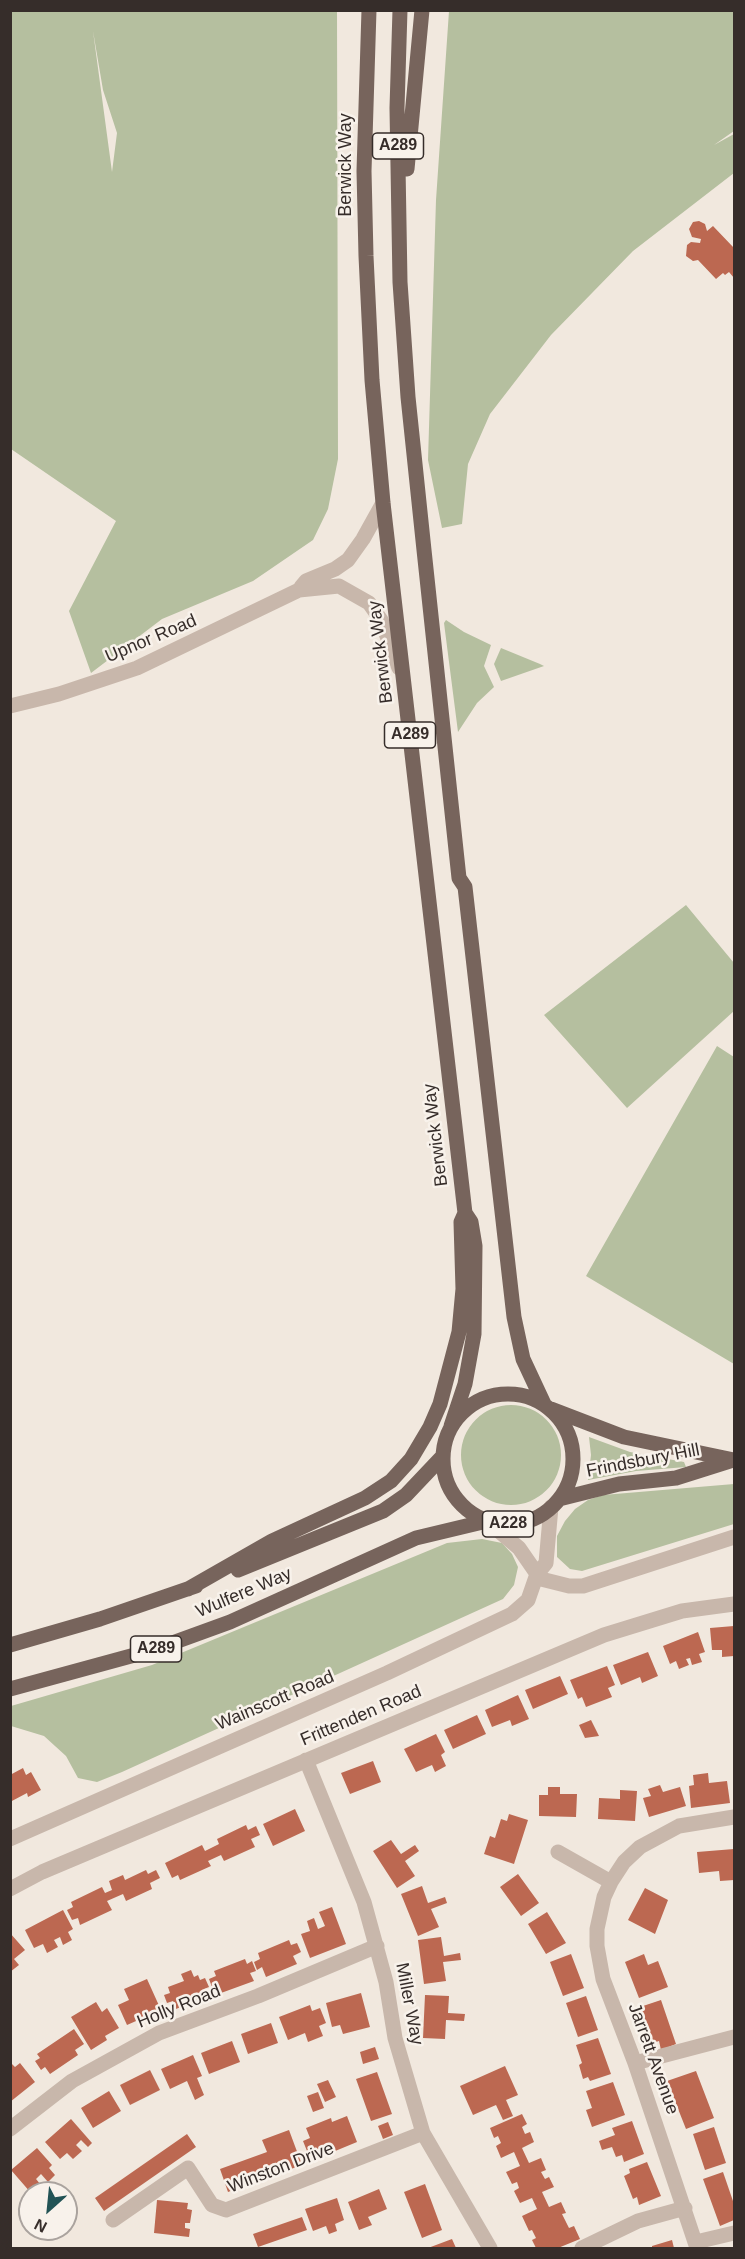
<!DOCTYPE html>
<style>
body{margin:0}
#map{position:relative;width:745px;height:2259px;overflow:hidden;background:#f1e8de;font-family:Helvetica,sans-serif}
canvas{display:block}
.frame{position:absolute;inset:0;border:12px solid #362d2a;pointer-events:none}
.north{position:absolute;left:18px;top:2181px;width:60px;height:60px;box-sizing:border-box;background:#f8f2eb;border:2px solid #aaa39e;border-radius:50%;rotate:207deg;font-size:16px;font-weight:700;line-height:24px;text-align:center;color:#362d2a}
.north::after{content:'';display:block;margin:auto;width:21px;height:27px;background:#225355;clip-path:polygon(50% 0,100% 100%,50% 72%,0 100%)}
</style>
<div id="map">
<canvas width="745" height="2259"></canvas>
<div class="frame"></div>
<div class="north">N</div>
</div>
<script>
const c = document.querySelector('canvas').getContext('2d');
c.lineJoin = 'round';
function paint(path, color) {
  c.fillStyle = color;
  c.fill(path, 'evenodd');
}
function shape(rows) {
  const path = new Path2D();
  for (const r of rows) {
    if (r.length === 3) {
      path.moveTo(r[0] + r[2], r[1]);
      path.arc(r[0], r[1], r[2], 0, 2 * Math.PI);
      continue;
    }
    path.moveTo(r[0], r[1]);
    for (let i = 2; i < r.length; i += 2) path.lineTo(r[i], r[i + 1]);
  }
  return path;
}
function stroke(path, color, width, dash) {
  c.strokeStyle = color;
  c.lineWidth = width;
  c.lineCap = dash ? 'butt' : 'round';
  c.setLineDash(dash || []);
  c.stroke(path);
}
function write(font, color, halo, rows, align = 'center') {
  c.font = font + ' Helvetica,sans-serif';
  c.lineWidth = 5;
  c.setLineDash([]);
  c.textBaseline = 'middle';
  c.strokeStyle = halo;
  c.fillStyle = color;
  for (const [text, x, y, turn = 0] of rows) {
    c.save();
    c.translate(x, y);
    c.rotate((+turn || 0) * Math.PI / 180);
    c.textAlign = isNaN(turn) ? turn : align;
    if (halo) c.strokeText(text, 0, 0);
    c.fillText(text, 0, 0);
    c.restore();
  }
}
paint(shape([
 [11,10,337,11,338,459,328,509,313,540,253,581,162,619,91,673,69,611,116,521,11,449],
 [93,31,103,90,117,133,112,172],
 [449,11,734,11,734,131,714,145,734,134,734,173,633,251,551,335,490,414,468,464,462,524,442,528,428,460,436,200],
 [446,620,464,632,491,645,484,666,494,687,477,703,458,732,444,623],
 [501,648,540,664,544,666,501,681,494,664],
 [686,905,734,963,734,1011,627,1108,544,1015],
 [717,1046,734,1057,734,1364,586,1276],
 [511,1455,50],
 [589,1437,630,1452,684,1462,686,1467,636,1471,588,1480,591,1455],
 [734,1484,734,1524,582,1571,570,1569,557,1557,557,1536,565,1521,575,1509,588,1500,603,1495],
 [482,1539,502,1543,512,1554,518,1567,514,1585,503,1599,122,1772,97,1782,78,1778,66,1756,44,1736,11,1726,11,1706,152,1665,447,1543]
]), '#b5bf9f');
paint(shape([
 [699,221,705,224,707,231,713,226,734,248,734,278,729,272,725,275,723,273,716,279,698,260,693,261,686,256,687,245,691,242,700,243,701,239,692,237,689,229,693,222],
 [734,1626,734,1656,722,1657,722,1650,712,1650,710,1628],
 [698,1632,705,1652,699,1654,702,1662,692,1665,690,1658,686,1659,689,1665,679,1669,676,1661,670,1664,663,1646],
 [648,1652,658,1676,642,1683,640,1677,621,1685,613,1665],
 [607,1666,615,1685,608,1688,612,1697,586,1707,582,1697,578,1699,570,1680],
 [560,1676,568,1694,533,1709,525,1690],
 [518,1695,529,1719,512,1726,510,1720,492,1727,485,1710],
 [477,1715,486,1734,453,1749,444,1730],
 [591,1720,599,1736,585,1738,579,1725],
 [436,1734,445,1752,441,1755,446,1766,435,1772,432,1765,416,1772,404,1749],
 [373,1761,381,1782,350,1794,341,1773],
 [23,1768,26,1775,31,1772,41,1790,28,1797,27,1793,10,1802,10,1775],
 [708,1773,709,1783,727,1781,730,1803,691,1808,689,1786,694,1785,693,1775],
 [660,1785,663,1792,680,1787,686,1806,649,1817,643,1798,651,1796,648,1789],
 [548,1787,560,1787,560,1794,577,1794,576,1817,539,1816,539,1795,548,1795],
 [620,1790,637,1791,635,1821,598,1819,599,1798,620,1799],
 [295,1809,305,1831,273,1846,263,1824],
 [509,1814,528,1820,514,1864,484,1854,490,1836,495,1838,501,1819,507,1821],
 [246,1825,248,1830,256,1826,260,1835,251,1839,255,1847,224,1861,221,1855,208,1861,211,1866,180,1880,178,1875,172,1878,165,1863,202,1845,205,1851,219,1844,217,1839],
 [391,1840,401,1854,415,1845,419,1851,405,1861,415,1876,397,1888,373,1851],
 [734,1849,734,1880,720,1881,719,1871,699,1873,697,1852],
 [146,1870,148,1874,156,1870,160,1878,150,1883,152,1889,126,1901,123,1894,107,1901,112,1910,80,1925,78,1918,72,1920,67,1910,73,1907,71,1902,102,1887,105,1893,112,1890,109,1881,123,1875,125,1880],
 [518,1874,539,1903,521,1916,500,1887],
 [422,1886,428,1903,445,1897,447,1903,431,1909,439,1927,418,1936,401,1894],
 [645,1888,668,1900,655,1934,628,1920],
 [332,1907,346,1944,310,1958,301,1934,310,1931,307,1921,314,1918,318,1929,325,1926,319,1912],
 [63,1910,73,1929,68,1932,72,1940,63,1945,60,1937,54,1940,58,1947,47,1953,43,1944,34,1948,25,1930],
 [547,1912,566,1943,546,1954,528,1924],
 [10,1933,25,1950,14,1959,19,1965,10,1972],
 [441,1937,444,1956,460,1953,461,1960,443,1962,446,1981,424,1984,418,1940],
 [289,1940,291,1945,297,1943,301,1952,293,1956,297,1964,266,1977,262,1967,257,1970,254,1962,260,1959,258,1953],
 [571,1954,584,1988,563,1996,550,1962],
 [644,1954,648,1965,658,1961,668,1987,639,1998,625,1962],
 [245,1959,247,1964,252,1961,256,1971,250,1973,254,1981,221,1993,218,1985,212,1987,209,1979,216,1976,214,1971],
 [191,1970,194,1977,198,1975,200,1980,205,1978,209,1987,204,1989,207,1996,176,2009,173,2001,167,2003,164,1995,170,1993,168,1987,184,1981,181,1974],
 [147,1979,161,2010,127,2025,118,2005,129,2000,124,1989],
 [361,1993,370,2027,343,2034,340,2025,332,2027,326,2003],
 [425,1995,449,1996,448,2013,465,2014,464,2021,446,2020,445,2039,423,2038],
 [586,1996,598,2030,578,2037,566,2003],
 [661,2000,676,2044,661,2050,659,2041,653,2043,640,2007],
 [96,2002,102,2012,107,2008,119,2028,105,2036,107,2040,91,2050,71,2017],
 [310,2005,312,2011,320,2008,326,2023,319,2026,323,2036,308,2042,305,2033,288,2040,279,2017],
 [271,2023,278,2043,248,2054,241,2034],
 [74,2029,84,2044,75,2050,78,2055,50,2074,45,2067,41,2070,35,2061,40,2058,37,2054],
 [598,2038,611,2074,590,2081,588,2077,583,2079,579,2065,582,2063,576,2045],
 [232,2041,240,2062,209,2074,201,2053],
 [375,2047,379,2059,363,2064,360,2052],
 [193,2055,202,2076,197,2078,204,2095,195,2100,187,2081,170,2089,161,2069],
 [10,2062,15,2067,20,2063,35,2082,10,2102],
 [505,2066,518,2095,506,2100,513,2116,503,2120,496,2105,473,2115,460,2086],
 [150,2070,160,2090,130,2105,120,2085],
 [696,2071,714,2118,686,2129,667,2081],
 [377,2072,392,2114,371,2121,356,2079],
 [328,2080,336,2097,325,2102,317,2084],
 [613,2082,625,2115,592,2127,586,2110,592,2108,586,2091],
 [109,2091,121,2111,93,2128,81,2108],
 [318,2092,324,2108,313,2112,307,2096],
 [522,2114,527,2124,522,2127,525,2134,530,2132,534,2142,522,2148,529,2163,541,2158,546,2170,541,2172,545,2179,549,2177,554,2187,542,2192,549,2207,561,2202,566,2213,562,2214,569,2228,574,2226,580,2239,558,2248,536,2248,532,2240,536,2238,532,2230,529,2231,522,2216,537,2209,532,2198,520,2203,514,2191,519,2188,517,2182,512,2184,506,2172,520,2166,514,2152,501,2158,496,2146,501,2143,498,2136,494,2138,490,2128],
 [347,2116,357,2142,311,2161,303,2141,310,2138,306,2128,331,2118,332,2122],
 [71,2119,92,2143,88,2147,81,2140,76,2145,82,2151,73,2159,67,2153,60,2159,45,2142],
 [632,2121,644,2154,624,2162,622,2155,616,2157,612,2147,602,2150,599,2141,615,2135,612,2128],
 [388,2122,393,2135,383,2139,378,2126],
 [714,2127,726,2163,705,2170,693,2134],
 [289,2130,302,2165,228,2192,220,2169,267,2152,262,2140],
 [187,2134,196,2147,104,2211,95,2198],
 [37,2148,52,2165,49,2168,55,2175,48,2182,41,2174,36,2179,41,2185,31,2193,11,2170],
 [647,2162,661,2196,639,2205,637,2197,633,2199,624,2176,630,2173,629,2169],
 [723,2172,734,2204,734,2220,720,2226,703,2179],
 [425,2184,442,2230,422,2238,404,2192],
 [379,2189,387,2209,368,2217,372,2225,359,2230,348,2202],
 [337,2198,344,2220,335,2224,337,2231,329,2234,326,2226,313,2231,305,2209],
 [157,2200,188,2203,187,2209,192,2210,190,2223,185,2223,185,2228,190,2229,189,2237,154,2233],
 [302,2217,307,2230,258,2247,253,2234],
 [452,2239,456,2248,428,2248],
 [672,2240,674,2248,652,2248,652,2246]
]), '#bc6851');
stroke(shape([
 [301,587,306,581,335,569,348,560,363,539,383,503],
 [10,706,59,694,137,668,299,590,339,586,369,603,381,620,399,668],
 [487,1521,519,1548,537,1574],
 [537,1578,569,1586,583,1586,734,1537],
 [306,1760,364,1902,386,1982,395,2038,423,2133,490,2248],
 [10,1839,387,1673,512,1614,528,1600,537,1574,546,1563,551,1507],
 [558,1852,611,1882],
 [10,1889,42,1872,604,1635,682,1611,734,1604],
 [635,2063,734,2037],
 [10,2129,72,2081,159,2033,258,1996,377,1946],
 [113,2220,188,2168,212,2205,226,2210,423,2133],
 [696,2242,734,2233],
 [582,2248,638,2221,685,2208],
 [697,2248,635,2063,603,1979,597,1946,597,1929,604,1897,611,1882,624,1862,640,1847,679,1826,734,1817]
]), '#c8b7ab', 15);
stroke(shape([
 [369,10,364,171,366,256,372,380,383,503,465,1213,471,1222,475,1246,474,1334,465,1384,451,1426],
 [400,10,397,108,400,282,408,397,424,550,459,878,465,887,514,1317,523,1359,544,1404],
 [407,169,422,10],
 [508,1459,65],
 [551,1409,624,1437,734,1460],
 [559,1499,619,1484,676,1478,733,1460],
 [238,1570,383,1511,406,1495,442,1457],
 [188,1589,272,1541,365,1498,391,1481,411,1459,430,1427,440,1404,459,1332,463,1289,461,1222,465,1213],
 [10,1645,100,1619,196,1586],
 [10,1689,153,1650,230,1622,416,1538,487,1521]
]), '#77645c', 15);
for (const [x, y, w] of [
 [398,146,51],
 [410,735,51],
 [508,1524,51],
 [156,1649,51]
]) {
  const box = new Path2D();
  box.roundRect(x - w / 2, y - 13, w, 26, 4.5);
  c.fillStyle = '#f8f2eb';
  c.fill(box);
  stroke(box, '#362d2a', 1.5);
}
write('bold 16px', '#362d2a', null, [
 ["A289",398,146],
 ["A289",410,735],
 ["A228",508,1524],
 ["A289",156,1649]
]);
write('18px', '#362d2a', '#f8f2eb', [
 ["Berwick Way",346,165,-90],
 ["Upnor Road",151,639,-23],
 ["Berwick Way",381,652,-97],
 ["Berwick Way",436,1135,-97],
 ["Frindsbury Hill",643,1461,-11],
 ["Wulfere Way",244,1593,-23],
 ["Wainscott Road",275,1701,-23],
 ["Frittenden Road",361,1716,-23],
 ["Miller Way",409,2004,79],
 ["Holly Road",179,2007,-22],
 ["Jarrett Avenue",653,2059,70],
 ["Winston Drive",281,2168,-21]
]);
</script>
